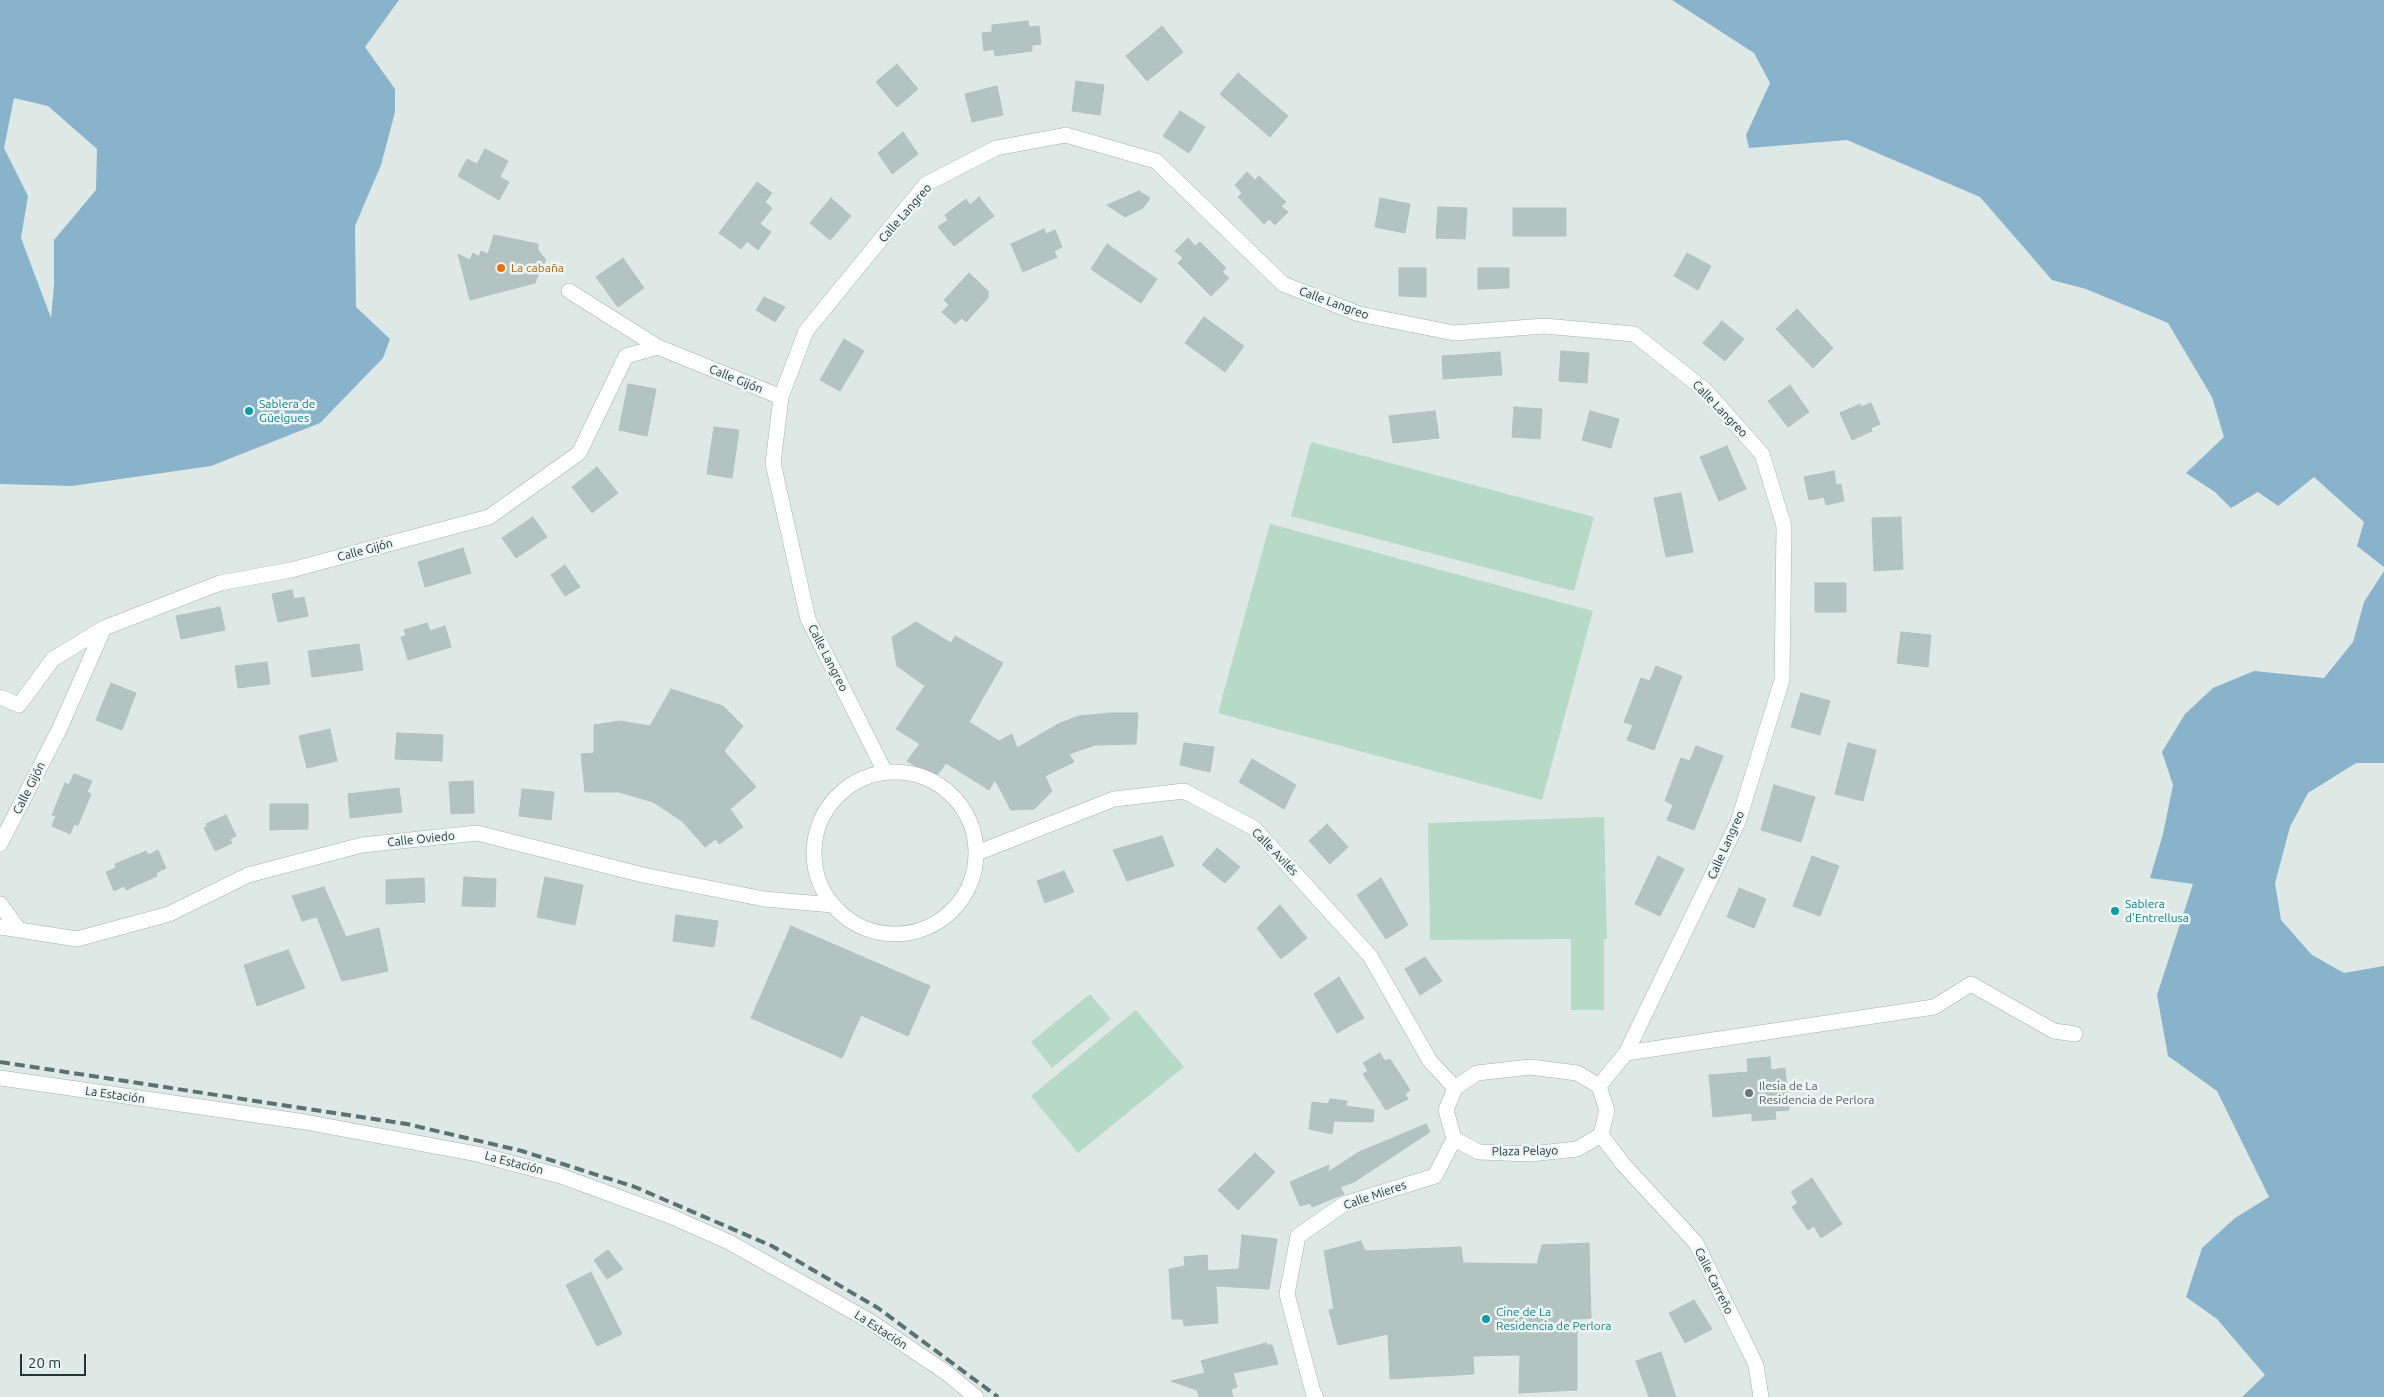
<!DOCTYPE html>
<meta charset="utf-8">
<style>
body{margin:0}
#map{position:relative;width:2384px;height:1397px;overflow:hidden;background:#dee9e6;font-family:Ubuntu,sans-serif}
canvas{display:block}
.scale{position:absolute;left:20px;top:1354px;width:66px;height:22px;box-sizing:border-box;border:2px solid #203735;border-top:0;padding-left:6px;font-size:15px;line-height:18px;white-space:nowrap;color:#203735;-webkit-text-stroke:4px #eef6f3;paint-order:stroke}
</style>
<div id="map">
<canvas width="2384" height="1397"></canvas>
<div class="scale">20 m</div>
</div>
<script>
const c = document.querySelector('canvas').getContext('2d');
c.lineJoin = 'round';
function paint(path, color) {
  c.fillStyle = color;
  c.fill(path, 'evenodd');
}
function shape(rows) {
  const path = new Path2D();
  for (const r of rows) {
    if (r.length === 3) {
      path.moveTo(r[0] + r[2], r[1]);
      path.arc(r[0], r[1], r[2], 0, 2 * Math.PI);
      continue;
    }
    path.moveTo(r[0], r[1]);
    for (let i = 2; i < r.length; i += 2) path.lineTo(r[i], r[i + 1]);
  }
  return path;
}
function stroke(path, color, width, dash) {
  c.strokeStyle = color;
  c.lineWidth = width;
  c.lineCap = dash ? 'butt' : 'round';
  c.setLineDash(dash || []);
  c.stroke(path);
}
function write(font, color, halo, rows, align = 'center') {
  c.font = font + ' Ubuntu,sans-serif';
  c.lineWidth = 5;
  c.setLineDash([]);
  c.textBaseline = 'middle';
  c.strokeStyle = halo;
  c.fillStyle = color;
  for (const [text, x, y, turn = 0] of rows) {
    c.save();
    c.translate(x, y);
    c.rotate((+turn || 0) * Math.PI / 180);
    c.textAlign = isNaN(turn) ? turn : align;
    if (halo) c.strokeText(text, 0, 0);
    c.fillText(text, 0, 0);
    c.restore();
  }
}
paint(shape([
 [1311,442,1594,517,1574,591,1291,516],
 [1270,524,1593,611,1542,800,1218,713],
 [1604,817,1607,939,1604,939,1604,1010,1571,1010,1571,939,1430,940,1428,823],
 [1090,994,1111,1019,1052,1068,1031,1042],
 [1136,1010,1184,1067,1078,1153,1031,1096]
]), '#b7d9c7');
paint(shape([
 [0,0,399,0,365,47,395,89,395,112,381,165,355,226,356,307,390,339,383,358,320,423,211,466,72,486,0,484],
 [14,98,48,106,97,149,96,190,54,240,54,285,51,318,21,238,28,196,4,148],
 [1672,0,2384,0,2384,567,2357,546,2364,522,2314,477,2278,506,2258,492,2231,508,2215,492,2186,473,2224,437,2212,397,2168,323,2086,289,2052,280,1980,197,1847,140,1749,148,1746,135,1770,83,1754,53],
 [2384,571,2384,763,2356,763,2308,793,2290,827,2275,883,2281,920,2312,955,2344,973,2384,966,2384,1397,2242,1397,2265,1375,2217,1319,2186,1297,2202,1248,2235,1218,2269,1197,2217,1091,2168,1056,2157,995,2193,884,2150,878,2163,834,2173,785,2162,752,2185,714,2213,688,2254,671,2324,678,2353,642,2364,602]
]), '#88b3cb');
const building = shape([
 [1028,21,1029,27,1039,26,1041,44,1032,45,1032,51,995,56,994,49,984,51,982,33,992,32,992,25,1028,21],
 [1162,26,1183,52,1147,81,1126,56,1162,26],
 [897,64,918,89,897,107,876,82,897,64],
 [1238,73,1288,116,1270,137,1220,94,1238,73],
 [1076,81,1104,85,1100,115,1072,111,1076,81],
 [997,86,1003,115,972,122,965,94,997,86],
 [1180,111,1205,127,1189,153,1163,136,1180,111],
 [903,132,918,154,892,174,878,153,903,132],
 [485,149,508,161,500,177,509,182,499,200,458,176,467,159,477,164,485,149],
 [1247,172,1255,180,1259,176,1286,202,1281,206,1288,212,1275,225,1269,219,1264,224,1238,197,1242,193,1235,185,1247,172],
 [757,182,772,193,765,202,772,208,760,224,771,232,758,250,747,241,741,249,719,233,757,182],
 [1139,191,1150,198,1143,208,1125,217,1107,205,1139,191],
 [979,197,994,216,954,246,938,227,948,220,945,215,966,199,970,205,979,197],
 [831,198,851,216,830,240,810,223,831,198],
 [1380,198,1410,204,1405,233,1375,227,1380,198],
 [1438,207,1467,208,1465,239,1436,238,1438,207],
 [1513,208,1566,208,1566,236,1513,236,1513,208],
 [1044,229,1046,234,1055,230,1062,247,1054,251,1057,257,1023,272,1011,244,1044,229],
 [494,235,538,244,538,250,546,260,539,272,535,283,470,300,458,254,470,260,473,253,479,257,481,251,488,254,494,235],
 [1188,238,1195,246,1200,242,1226,268,1222,272,1229,278,1211,296,1178,263,1183,258,1175,251,1188,238],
 [1107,244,1157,279,1141,303,1091,269,1107,244],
 [1687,253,1711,266,1698,290,1674,276,1687,253],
 [623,258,644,288,618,307,596,277,623,258],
 [1399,268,1426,268,1426,297,1399,296,1399,268],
 [1478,268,1509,268,1509,288,1478,289,1478,268],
 [969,273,988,291,988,298,966,322,962,318,955,324,942,312,949,305,944,300,969,273],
 [764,297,785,307,775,322,756,310,764,297],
 [1797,309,1833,348,1813,368,1776,329,1797,309],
 [1204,317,1244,346,1225,372,1185,343,1204,317],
 [1722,321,1744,339,1725,361,1703,343,1722,321],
 [844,339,864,351,840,391,820,380,844,339],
 [1561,351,1589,353,1587,383,1559,381,1561,351],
 [1500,352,1502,375,1443,379,1442,356,1500,352],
 [628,384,656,389,647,436,619,430,628,384],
 [1790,385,1809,412,1788,427,1768,401,1790,385],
 [1871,403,1880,424,1871,428,1872,431,1852,440,1840,413,1860,404,1861,407,1871,403],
 [1514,407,1542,409,1540,439,1512,437,1514,407],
 [1435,411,1439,438,1393,443,1389,416,1435,411],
 [1590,411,1619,419,1611,448,1582,440,1590,411],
 [714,427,739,430,732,478,707,474,714,427],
 [1727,446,1746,489,1719,501,1700,457,1727,446],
 [597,467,618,493,592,513,572,487,597,467],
 [1834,471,1836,485,1841,484,1844,501,1826,505,1824,497,1809,500,1804,477,1834,471],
 [1681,493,1693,552,1666,557,1654,498,1681,493],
 [533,517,547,537,516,558,502,538,533,517],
 [1901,517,1903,569,1874,571,1872,518,1901,517],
 [463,548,471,573,425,587,418,562,463,548],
 [565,565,580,587,565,596,551,575,565,565],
 [1815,583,1846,583,1846,612,1815,612,1815,583],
 [292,590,294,599,304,597,308,616,278,622,272,594,292,590],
 [220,607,225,630,181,639,176,616,220,607],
 [916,622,951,643,955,636,1003,663,969,722,999,741,1012,734,1017,748,1058,724,1079,716,1110,713,1138,713,1136,744,1095,745,1069,754,1074,762,1045,776,1052,791,1034,809,1011,810,995,780,989,790,946,763,935,778,907,761,920,744,896,729,925,686,897,666,892,637,916,622],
 [427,623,430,631,445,626,451,647,408,660,401,637,406,636,404,630,427,623],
 [1901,632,1931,635,1928,667,1897,663,1901,632],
 [359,644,363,670,312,677,308,651,359,644],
 [267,662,270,684,238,688,235,666,267,662],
 [1656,666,1682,676,1654,750,1627,740,1633,725,1624,722,1641,678,1650,681,1656,666],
 [111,683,136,693,122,730,96,720,111,683],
 [671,689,723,706,743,726,724,751,756,787,730,809,743,827,719,844,716,839,705,847,682,821,653,802,619,792,585,792,581,754,594,753,594,725,620,721,650,726,671,689],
 [1801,693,1830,701,1820,735,1791,727,1801,693],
 [330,729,337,761,307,768,299,736,330,729],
 [397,733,443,735,442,761,395,759,397,733],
 [1184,743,1214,747,1210,772,1180,765,1184,743],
 [1848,743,1876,750,1863,801,1835,794,1848,743],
 [1696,746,1723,756,1694,830,1667,820,1673,805,1665,801,1681,758,1690,761,1696,746],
 [1252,759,1296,785,1284,809,1239,782,1252,759],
 [74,774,92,781,87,792,91,794,78,825,74,824,70,834,52,826,56,816,52,815,65,783,69,785,74,774],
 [473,781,474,813,451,814,449,782,473,781],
 [1774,785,1815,797,1801,842,1761,830,1774,785],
 [399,788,402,812,350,818,348,794,399,788],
 [522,789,554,792,551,820,519,816,522,789],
 [270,804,308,804,308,829,270,830,270,804],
 [226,815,236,836,230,839,232,843,215,851,204,828,207,827,206,824,226,815],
 [1327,824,1348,847,1330,864,1309,841,1327,824],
 [1162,836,1174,866,1127,881,1113,850,1162,836],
 [1217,848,1240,867,1225,883,1202,865,1217,848],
 [158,850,166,868,156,873,157,876,126,890,124,886,114,891,106,872,116,868,115,864,146,851,148,855,158,850],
 [1658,856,1684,869,1660,916,1635,904,1658,856],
 [1812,856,1839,866,1820,916,1793,906,1812,856],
 [1064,871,1074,892,1045,903,1037,881,1064,871],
 [464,877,496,879,495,907,462,906,464,877],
 [545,877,583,885,575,925,537,917,545,877],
 [424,878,425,902,386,904,386,880,424,878],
 [1381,878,1408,925,1386,939,1357,895,1381,878],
 [324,887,346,937,379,928,388,971,342,981,317,917,302,921,292,896,324,887],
 [1739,888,1766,899,1754,928,1727,917,1739,888],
 [1280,905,1307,938,1281,959,1257,928,1280,905],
 [676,915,718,921,714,947,673,941,676,915],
 [791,926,930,986,908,1036,861,1015,842,1058,751,1018,791,926],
 [288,950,305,988,257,1006,244,965,288,950],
 [1425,957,1442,981,1420,995,1405,969,1425,957],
 [1339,977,1364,1018,1337,1033,1314,994,1339,977],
 [1380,1053,1385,1061,1390,1059,1410,1090,1405,1094,1408,1099,1386,1110,1363,1074,1368,1071,1363,1063,1380,1053],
 [1770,1057,1771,1070,1785,1068,1789,1110,1775,1111,1776,1119,1752,1121,1752,1113,1713,1117,1709,1075,1748,1072,1747,1059,1770,1057],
 [1330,1099,1347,1101,1346,1106,1374,1110,1373,1122,1334,1121,1332,1134,1309,1129,1312,1102,1328,1104,1330,1099],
 [1426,1124,1430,1132,1354,1182,1340,1187,1344,1194,1312,1207,1310,1203,1300,1206,1290,1182,1329,1165,1328,1172,1359,1152,1426,1124],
 [1255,1153,1275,1172,1238,1210,1218,1190,1255,1153],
 [1812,1178,1842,1224,1821,1238,1814,1226,1808,1230,1792,1207,1798,1203,1791,1192,1812,1178],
 [1242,1235,1277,1239,1269,1289,1216,1286,1218,1323,1184,1326,1183,1319,1172,1319,1169,1269,1185,1266,1184,1257,1207,1255,1208,1271,1239,1269,1242,1235],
 [1361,1241,1365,1251,1461,1247,1463,1263,1537,1264,1542,1245,1589,1243,1591,1318,1577,1319,1577,1390,1519,1393,1520,1355,1473,1356,1474,1374,1390,1379,1388,1334,1338,1345,1329,1310,1334,1309,1324,1251,1361,1241],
 [608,1250,623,1269,607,1279,594,1260,608,1250],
 [591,1272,622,1334,597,1346,566,1285,591,1272],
 [1694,1300,1712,1329,1685,1343,1669,1313,1694,1300],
 [1266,1343,1267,1345,1272,1345,1278,1364,1233,1373,1237,1387,1231,1389,1233,1397,1199,1397,1197,1390,1171,1381,1205,1373,1201,1361,1266,1343],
 [1661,1352,1676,1397,1649,1397,1636,1361,1661,1352]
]);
paint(building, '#b3c3bf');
stroke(building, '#b1c2be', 1);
const minor = shape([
 [569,291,658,347],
 [0,697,19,705,53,659,104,628],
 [884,770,808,619,773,463,781,397,806,331,926,184,996,148,1066,135,1156,161,1283,284,1359,314,1454,333,1544,326,1634,334,1706,391,1762,454,1784,526,1782,680,1738,822,1626,1053,1599,1086],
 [895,853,81],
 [0,844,59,730,104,628,220,583,291,570,489,517,579,453,626,356,658,347,781,397],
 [977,853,1114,799,1184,791,1254,828,1370,956,1430,1061,1455,1088],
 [0,904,19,930],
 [0,927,77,939,169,914,248,875,362,845,477,833,643,875,764,899,833,905],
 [1626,1053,1934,1007,1971,984,2054,1031,2075,1034],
 [1530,1067,1577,1073,1599,1086,1607,1110,1601,1135,1577,1149,1530,1154,1479,1152,1454,1139,1446,1110,1455,1088,1477,1073,1530,1067],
 [0,1078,305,1122,477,1154,561,1176,670,1216,729,1242,868,1320,948,1374,976,1397],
 [1601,1135,1623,1164,1696,1243,1756,1365,1761,1397],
 [1316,1397,1313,1392,1287,1294,1298,1236,1344,1204,1435,1176,1454,1139]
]);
stroke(minor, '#a1b0ad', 16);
stroke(minor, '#fff', 15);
stroke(shape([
 [0,1062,407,1124,522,1151,635,1187,772,1246,878,1308,998,1397]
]), '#5a7371', 4, [10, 5]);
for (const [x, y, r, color] of [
 [501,268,5,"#e8710a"],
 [249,411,5,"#0f9aa8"],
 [2115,911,5,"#0f9aa8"],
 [1749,1093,5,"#6b7280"],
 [1486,1319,5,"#0f9aa8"]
]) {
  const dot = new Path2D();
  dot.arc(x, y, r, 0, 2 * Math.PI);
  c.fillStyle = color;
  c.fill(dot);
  stroke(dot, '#eef6f3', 2);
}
write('12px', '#203735', '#eef6f3', [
 ["Calle Langreo",905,213,-49],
 ["Calle Langreo",1334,303,20],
 ["Calle Gijón",736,379,22],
 ["Calle Langreo",1720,409,46],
 ["Calle Gijón",365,550,-15],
 ["Calle Langreo",828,658,63],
 ["Calle Gijón",29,788,-63],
 ["Calle Oviedo",421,839,-6],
 ["Calle Langreo",1726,845,-66],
 ["Calle Avilés",1275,852,46],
 ["La Estación",115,1095,8],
 ["Plaza Pelayo",1525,1151,-1],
 ["La Estación",514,1163,15],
 ["Calle Mieres",1375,1195,-19],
 ["Calle Carreño",1714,1281,64],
 ["La Estación",881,1330,33]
]);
write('12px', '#c56008', '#eef6f3', [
 ["La cabaña",511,268]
], 'left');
write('12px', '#0d838f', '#eef6f3', [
 ["Sablera de",259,404],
 ["Güelgues",259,418],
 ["Sablera",2125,904],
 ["d'Entrellusa",2125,918],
 ["Cine de La",1496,1312],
 ["Residencia de Perlora",1496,1326]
], 'left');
write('12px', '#5b616d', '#eef6f3', [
 ["Ilesia de La",1759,1086],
 ["Residencia de Perlora",1759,1100]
], 'left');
</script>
